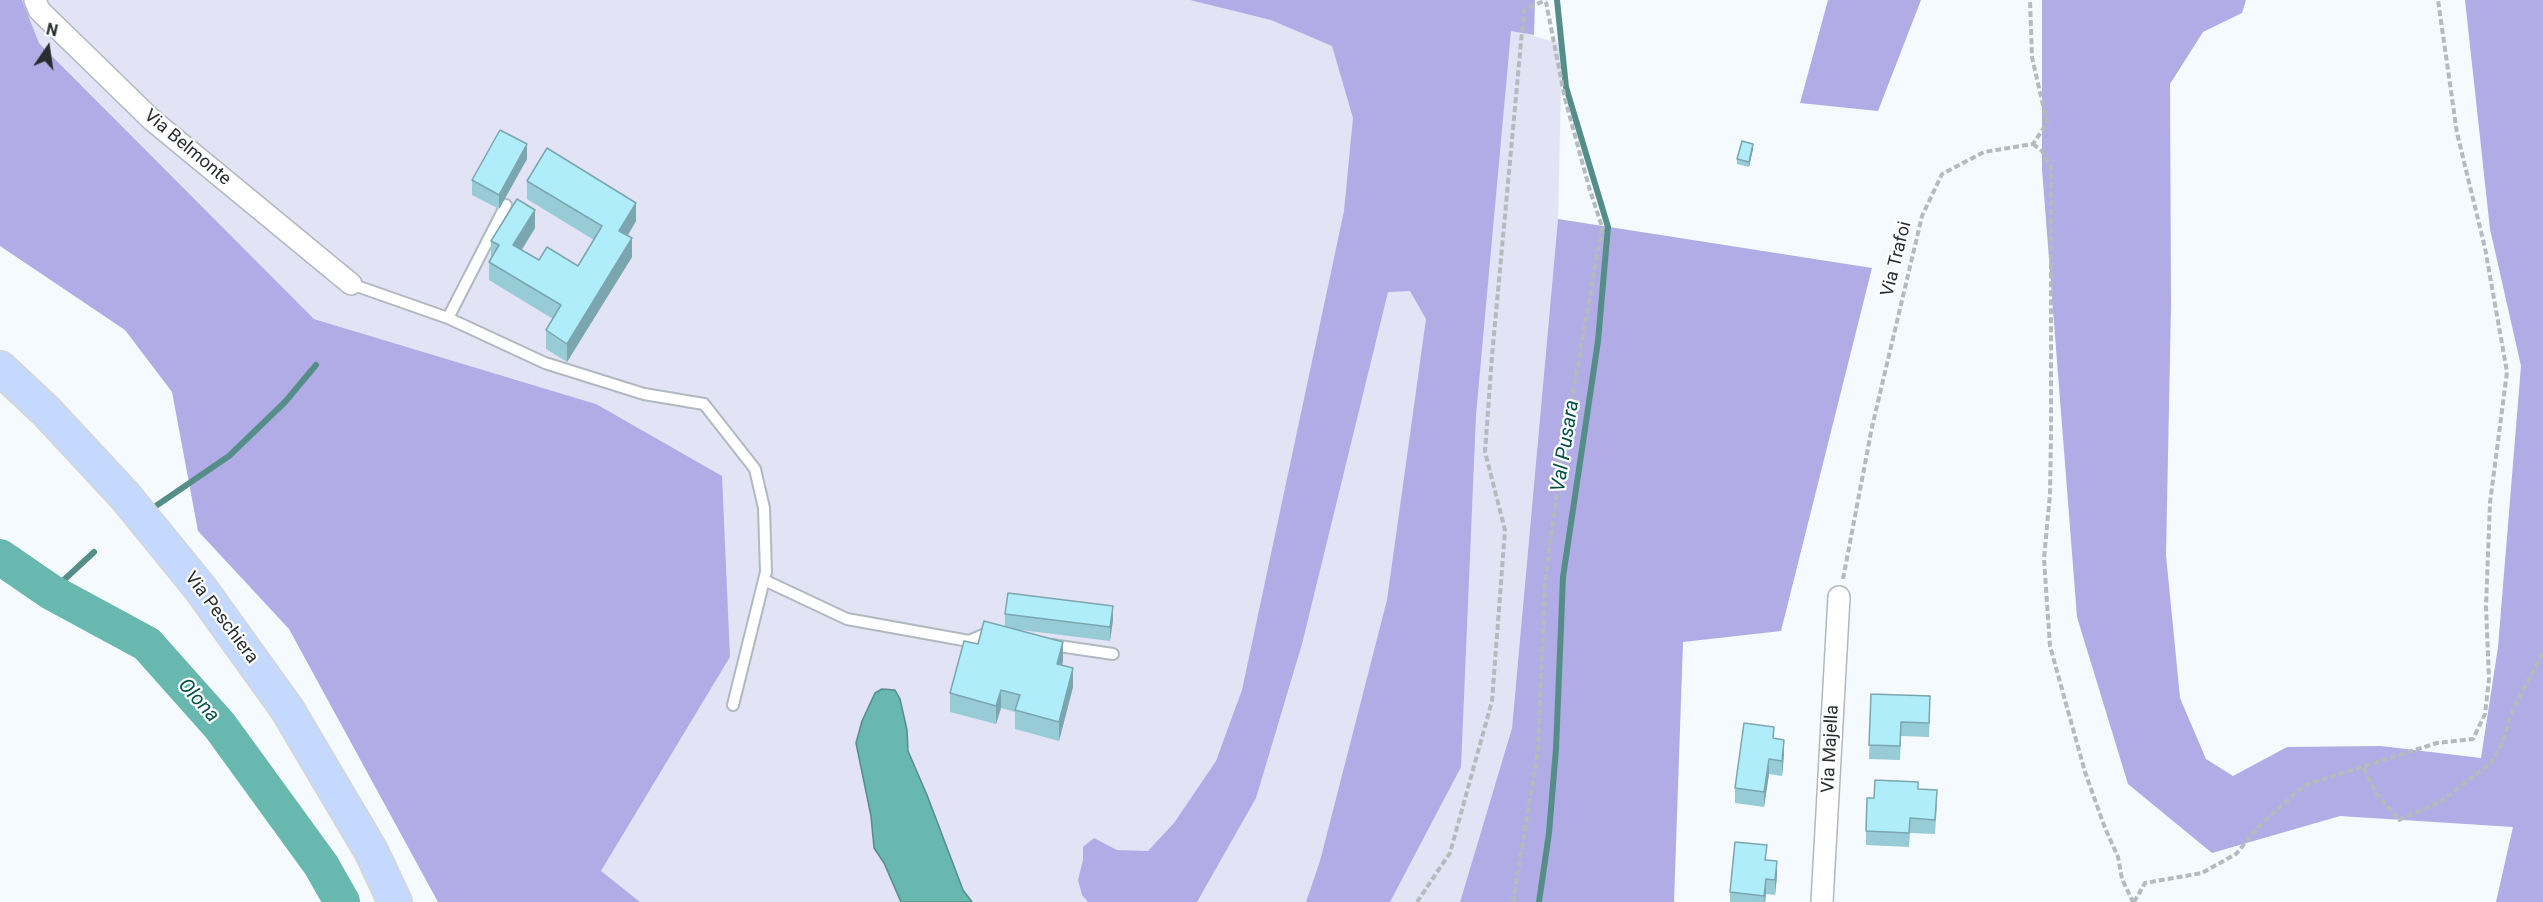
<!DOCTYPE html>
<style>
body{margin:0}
#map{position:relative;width:2543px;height:902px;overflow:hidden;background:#f4fafd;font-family:Roboto,sans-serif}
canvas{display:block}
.north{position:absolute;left:18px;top:18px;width:60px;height:60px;-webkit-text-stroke:4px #fff;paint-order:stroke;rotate:13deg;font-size:16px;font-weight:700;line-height:24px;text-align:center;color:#292d2f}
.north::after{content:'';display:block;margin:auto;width:21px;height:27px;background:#292d2f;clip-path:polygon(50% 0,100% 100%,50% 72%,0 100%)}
</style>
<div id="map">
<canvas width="2543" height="902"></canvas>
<div class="north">N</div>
</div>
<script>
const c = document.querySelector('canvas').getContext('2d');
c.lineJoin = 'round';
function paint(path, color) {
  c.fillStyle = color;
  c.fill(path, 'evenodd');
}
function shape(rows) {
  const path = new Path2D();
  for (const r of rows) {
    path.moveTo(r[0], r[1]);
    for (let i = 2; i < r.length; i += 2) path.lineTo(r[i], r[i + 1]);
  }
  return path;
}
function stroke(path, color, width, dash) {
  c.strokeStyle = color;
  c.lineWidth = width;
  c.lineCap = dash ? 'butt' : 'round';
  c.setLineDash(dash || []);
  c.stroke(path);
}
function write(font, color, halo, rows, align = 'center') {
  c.font = font + ' Roboto,sans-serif';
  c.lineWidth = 4.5;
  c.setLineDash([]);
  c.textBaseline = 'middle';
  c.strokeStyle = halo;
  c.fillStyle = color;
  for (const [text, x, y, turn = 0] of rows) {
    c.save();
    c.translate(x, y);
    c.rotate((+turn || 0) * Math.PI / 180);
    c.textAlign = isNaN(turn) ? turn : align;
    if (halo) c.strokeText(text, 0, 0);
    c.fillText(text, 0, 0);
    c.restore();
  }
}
paint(shape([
 [22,0,1407,0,1562,44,1558,219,1512,728,1460,902,612,902,601,871,730,657,596,404,314,319,39,43]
]), '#e3e3f6');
paint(shape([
 [0,0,22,0,39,43,314,319,596,404,722,476,730,657,601,871,640,902,438,902,289,629,198,531,172,392,125,330,0,246],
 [1190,0,1535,0,1534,35,1511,31,1476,415,1461,767,1390,902,1306,902,1320,861,1387,600,1426,319,1410,291,1388,292,1302,644,1256,798,1197,902,1088,902,1082,895,1078,880,1083,860,1083,847,1094,838,1117,850,1148,851,1174,823,1216,761,1242,690,1344,211,1353,118,1332,46,1271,20],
 [1828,0,1921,0,1878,111,1800,103],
 [2042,0,2246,0,2242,13,2203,32,2170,84,2171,305,2166,555,2180,698,2206,759,2233,776,2287,747,2381,746,2481,758,2498,647,2521,366,2490,229,2465,0,2543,0,2543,902,2496,902,2513,827,2340,816,2212,853,2128,784,2077,617,2042,169],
 [1558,219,1872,268,1781,631,1683,642,1674,902,1460,902,1512,728]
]), '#b1ace5');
const water = shape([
 [882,689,895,690,900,699,907,730,908,751,927,795,963,890,972,902,901,902,884,863,874,848,871,816,856,743,862,721,875,693,882,689]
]);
paint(water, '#68b8af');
stroke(water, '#558e89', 1.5);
stroke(shape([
 [150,510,229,456,285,402,316,365],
 [51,592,94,552],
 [1539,902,1549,833,1556,749,1563,577,1598,341,1608,227,1566,87,1557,0]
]), '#558e89', 6);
stroke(shape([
 [0,557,51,592,147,644,220,726,321,865,342,902]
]), '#68b8af', 36);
const service = shape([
 [351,284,448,318,545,363,644,394,704,404,755,469,764,508,766,572,733,705],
 [448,318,506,205],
 [764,580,847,619,969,641,985,634,992,635],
 [1052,645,1113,654]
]);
const minor = shape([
 [35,0,39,10,152,120,351,284],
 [1822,902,1839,597]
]);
const primary = shape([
 [0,368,46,411,125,496,200,588,287,709,371,851,395,902]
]);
stroke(service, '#b0b9bf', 14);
stroke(minor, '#b0b9bf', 24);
stroke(primary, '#d4d5d5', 36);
stroke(shape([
 [2033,144,2042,151,2051,167,2051,434,2050,494,2044,559,2050,646,2085,772,2105,828,2118,857,2122,879,2133,902],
 [1843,579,1872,427,1922,216,1942,174,1984,152,2033,144,2047,123,2032,57,2030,0],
 [2364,768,2376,793,2399,820,2440,802,2491,763,2502,744,2513,709,2543,653],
 [1417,902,1450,853,1492,701,1505,530,1485,452,1492,356,1524,10,1546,0],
 [1513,902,1538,750,1545,583,1560,468,1602,227,1589,187,1565,99,1546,2],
 [2134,902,2145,883,2202,873,2236,854,2261,824,2305,785,2437,743,2473,739,2485,714,2489,679,2486,606,2490,503,2507,372,2485,248,2457,133,2438,0]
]), '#b5babd', 4, [6, 3]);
stroke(service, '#fff', 10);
stroke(minor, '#fff', 21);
stroke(primary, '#c5d9fe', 33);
paint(shape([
 [1753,149,1749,167,1737,164,1737,159],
 [527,159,499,209,472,195,472,180],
 [527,181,636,221,628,236,632,257,567,362,546,349,546,330,553,319,489,280,489,262,491,257,491,241,535,228,522,250,539,260,578,266,594,240,527,199],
 [1005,614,1113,620,1110,641,1013,629,1063,661,1062,665,1073,687,1059,741,1015,729,1015,712,1001,708,996,724,950,712,950,693,978,644,1005,627],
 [1871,694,1930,710,1929,737,1901,736,1900,760,1869,759],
 [1774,738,1784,754,1782,776,1769,774,1764,807,1735,803,1735,788],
 [1918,789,1937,804,1935,834,1910,833,1909,847,1866,845,1866,831,1874,798],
 [1767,860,1777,876,1775,895,1766,894,1765,902,1730,902,1730,892]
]), '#97ccd7');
paint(shape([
 [527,144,527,159,499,209,499,195],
 [1753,144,1753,149,1749,167,1749,162],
 [636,203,636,221,619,249,619,231],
 [535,210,535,228,513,263,513,245],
 [632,238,632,257,567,362,567,344],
 [1113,606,1113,620,1110,641,1110,627],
 [1063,642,1063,661,1057,683,1057,664],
 [1073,668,1073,687,1059,741,1059,722],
 [1001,690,1001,708,996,724,996,706],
 [1784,740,1784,754,1782,776,1782,761],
 [1769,759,1769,774,1764,807,1764,792],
 [1777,861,1777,876,1775,895,1775,880],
 [1766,879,1766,894,1765,902,1764,902]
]), '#7ba6af');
const building = shape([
 [500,130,527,144,499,195,472,180,500,130],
 [1742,141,1753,144,1749,162,1737,159,1742,141],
 [547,148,636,203,619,231,632,238,567,344,546,330,561,305,489,262,499,245,491,241,517,199,535,210,513,245,539,260,547,247,578,266,602,226,527,181,547,148],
 [1008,593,1113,606,1110,627,1005,614,1008,593],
 [984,621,1063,642,1057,664,1073,668,1059,722,1015,710,1020,695,1001,690,996,706,950,693,964,641,978,644,984,621],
 [1871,694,1930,696,1929,723,1901,722,1900,746,1869,745,1871,694],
 [1744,723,1774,727,1773,738,1784,740,1782,761,1769,759,1764,792,1735,788,1744,723],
 [1875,780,1918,782,1918,789,1937,790,1935,820,1910,818,1909,833,1866,831,1867,798,1874,798,1875,780],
 [1735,842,1767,845,1765,860,1777,861,1775,880,1766,879,1764,896,1730,892,1735,842]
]);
paint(building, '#b0edfa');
stroke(building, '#7ba6af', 1.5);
write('18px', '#292d2f', '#fff', [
 ["Via Belmonte",187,148,40],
 ["Via Trafoi",1897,259,-76],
 ["Via Peschiera",221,618,53],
 ["Via Majella",1831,749,-87]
]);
write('italic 20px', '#034f49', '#fff', [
 ["Val Pusara",1566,446,-81],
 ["Olona",198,701,48]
]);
</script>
